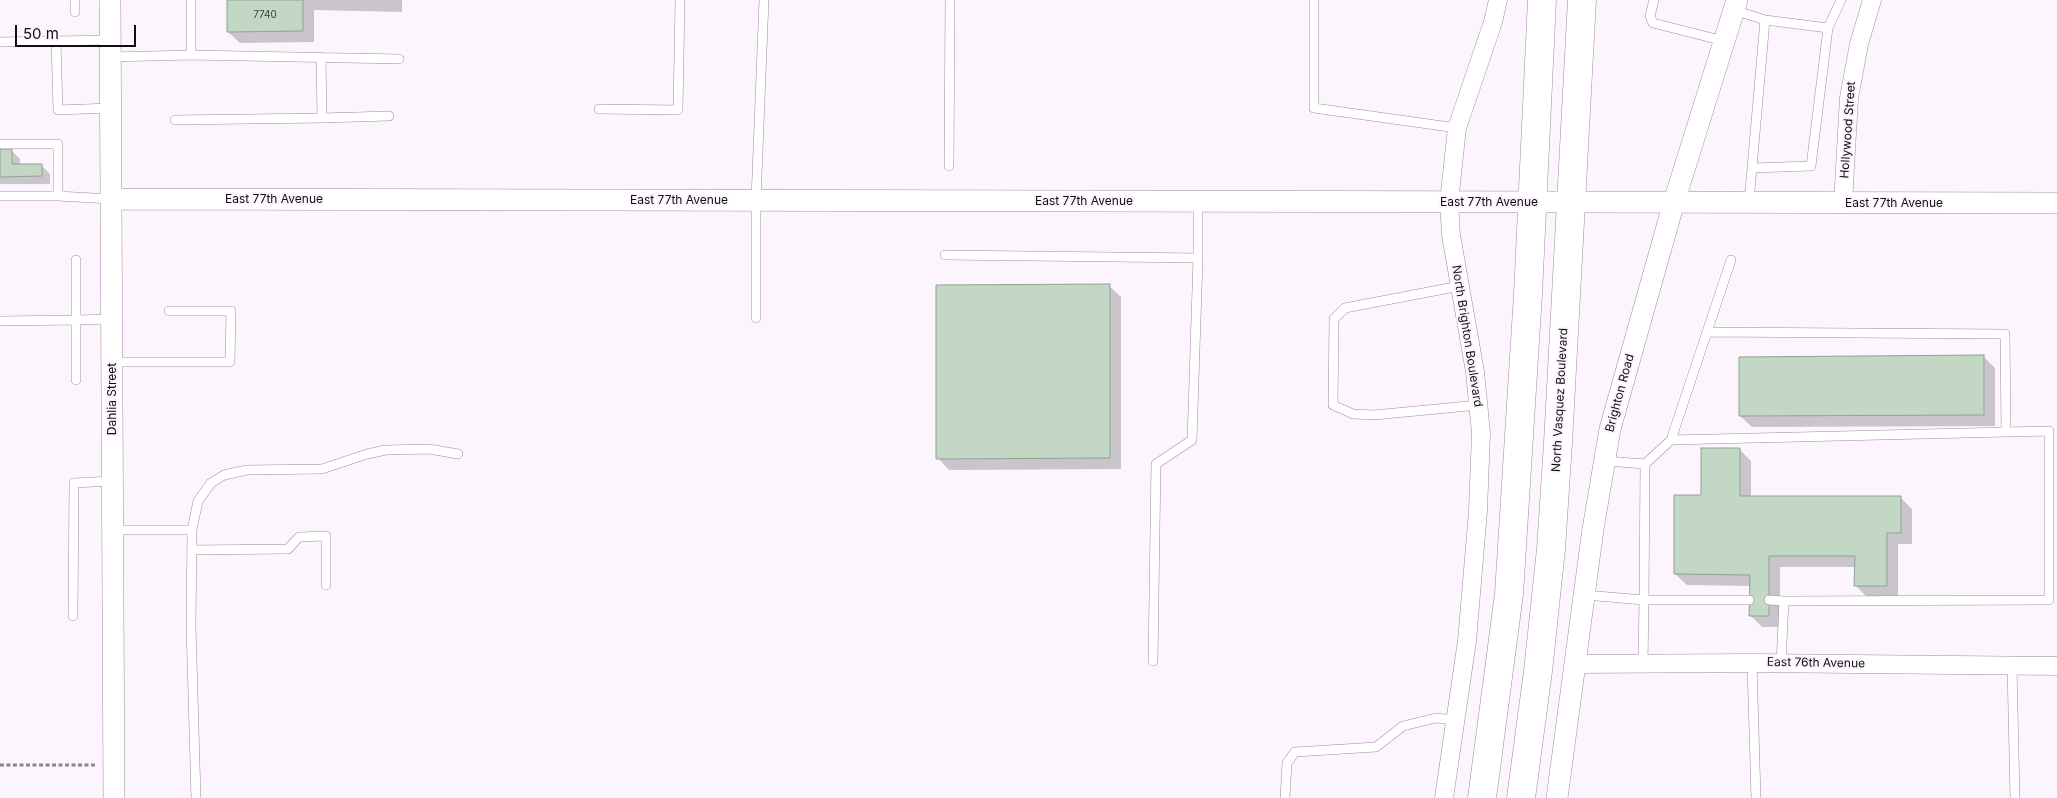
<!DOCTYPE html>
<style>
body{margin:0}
#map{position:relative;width:2057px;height:798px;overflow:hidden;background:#fdf5fe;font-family:Inter,sans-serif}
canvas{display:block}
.scale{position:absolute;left:15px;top:25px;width:121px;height:22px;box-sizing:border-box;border:2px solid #130c13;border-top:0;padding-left:6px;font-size:15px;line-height:18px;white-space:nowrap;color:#130c13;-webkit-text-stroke:4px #fdf5fe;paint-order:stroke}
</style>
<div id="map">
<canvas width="2057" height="798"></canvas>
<div class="scale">50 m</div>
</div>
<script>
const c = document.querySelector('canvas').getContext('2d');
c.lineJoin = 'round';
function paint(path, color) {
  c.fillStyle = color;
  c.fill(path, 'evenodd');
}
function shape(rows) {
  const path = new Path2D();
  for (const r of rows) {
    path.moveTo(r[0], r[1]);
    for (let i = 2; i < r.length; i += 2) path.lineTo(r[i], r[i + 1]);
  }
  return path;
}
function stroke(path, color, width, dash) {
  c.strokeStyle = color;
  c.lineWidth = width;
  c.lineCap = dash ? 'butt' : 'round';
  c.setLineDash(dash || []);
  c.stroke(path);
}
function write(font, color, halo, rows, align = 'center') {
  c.font = font + ' Inter,sans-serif';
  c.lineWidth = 4;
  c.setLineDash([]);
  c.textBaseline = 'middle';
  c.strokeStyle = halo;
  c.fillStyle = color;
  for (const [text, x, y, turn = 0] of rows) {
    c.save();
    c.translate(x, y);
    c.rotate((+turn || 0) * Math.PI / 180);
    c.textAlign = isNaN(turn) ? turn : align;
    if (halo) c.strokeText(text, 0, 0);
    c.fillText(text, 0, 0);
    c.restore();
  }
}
paint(shape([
 [228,0,402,0,402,12,314,10,314,42,240,43,228,32],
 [11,150,20,159,20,165,41,165,50,174,50,184,0,184,0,151],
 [1109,286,1121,297,1121,469,949,470,938,458],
 [1983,356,1995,368,1995,426,1752,427,1740,416],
 [1739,449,1751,461,1751,497,1900,497,1912,509,1912,544,1898,544,1898,597,1867,597,1856,586,1856,567,1780,567,1780,627,1762,627,1751,616,1751,586,1687,585,1675,574,1702,496]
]), '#0003');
const building = shape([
 [227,0,303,0,303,31,227,32,227,0],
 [0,149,12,149,12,164,42,164,42,176,0,177,0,149],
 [1110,284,1110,458,936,459,936,285,1110,284],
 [1984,355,1984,415,1739,416,1739,357,1984,355],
 [1701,448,1740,448,1740,496,1901,496,1901,533,1887,533,1887,586,1854,586,1855,556,1769,556,1769,616,1749,616,1750,575,1674,574,1674,495,1701,495,1701,448]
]);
paint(building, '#c2d8c5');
stroke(building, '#8ea491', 1);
const service = shape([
 [1314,0,1314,108,1457,128],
 [1654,0,1650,16,1653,23,1724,41],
 [1734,10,1765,20,1749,202],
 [75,12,75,0],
 [1828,28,1841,0],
 [0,42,110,40],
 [56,42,58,110,110,108],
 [191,55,399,59],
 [110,57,191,55,191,0],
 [599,109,678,110,680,0],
 [322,118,389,116],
 [175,120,322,118,321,57],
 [0,144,58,144,58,196,0,196],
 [949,166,950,0],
 [1752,168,1811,166,1828,28,1765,20],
 [58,196,111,199],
 [945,255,1198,258,1198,202],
 [76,260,76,320,112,319],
 [1460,286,1345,308,1334,319,1333,405,1353,414,1374,415,1479,405],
 [756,318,756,200,764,0],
 [0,321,76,320,76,380],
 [1707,332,2005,334,2006,432],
 [112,362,230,362,231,311,169,311],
 [1671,440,1731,260],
 [1605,461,1645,464,1671,440,2049,431,2049,600,1784,601,1781,663],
 [113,530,192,530,191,626,196,798],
 [192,530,198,501,211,483,224,475,247,470,322,469,367,454,386,450,429,449,458,454],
 [192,550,288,549,299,537,326,536,326,585],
 [1585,595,1644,600,1645,464],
 [1769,600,1784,601],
 [73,616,74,483,112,481],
 [1153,661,1156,464,1192,440,1198,258],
 [1752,663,1756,798],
 [1643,664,1644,600,1749,600],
 [2012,666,2015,798],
 [1285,798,1287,763,1295,752,1376,747,1403,726,1436,718,1456,720]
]);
const minor = shape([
 [1843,203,1849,98,1859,44,1872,0],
 [1575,664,1752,663,2057,666],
 [1444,798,1467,641,1478,511,1481,433,1475,372,1451,235,1449,202,1457,128,1493,22,1498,0]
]);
const tertiary = shape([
 [110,0,114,798],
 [111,199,2057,203],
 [1557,798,1593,529,1610,429,1674,202,1737,0]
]);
const trunk = shape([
 [1482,798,1509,594,1528,294,1542,0],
 [1521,798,1538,671,1551,549,1558,443,1582,0]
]);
stroke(service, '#9e8b9f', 10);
stroke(minor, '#9e8b9f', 19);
stroke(tertiary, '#9e8b9f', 22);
stroke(trunk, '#9e8b9f', 29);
stroke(shape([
 [0,765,97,765]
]), '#8c858d', 3, [4, 2.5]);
stroke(service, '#fff', 9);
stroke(minor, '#fff', 18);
stroke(tertiary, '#fff', 21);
stroke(trunk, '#fff', 28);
write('10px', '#3f3f40', null, [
 ["7740",265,15]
]);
write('12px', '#130c13', '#fdf5fe', [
 ["Hollywood Street",1848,130,-86],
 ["East 77th Avenue",274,199],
 ["East 77th Avenue",679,200],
 ["East 77th Avenue",1084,201],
 ["East 77th Avenue",1489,202],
 ["East 77th Avenue",1894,203],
 ["North Brighton Boulevard",1467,336,81],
 ["Brighton Road",1620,393,-75],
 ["Dahlia Street",112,399,-90],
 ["North Vasquez Boulevard",1560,400,-87],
 ["East 76th Avenue",1816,663,1]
]);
</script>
